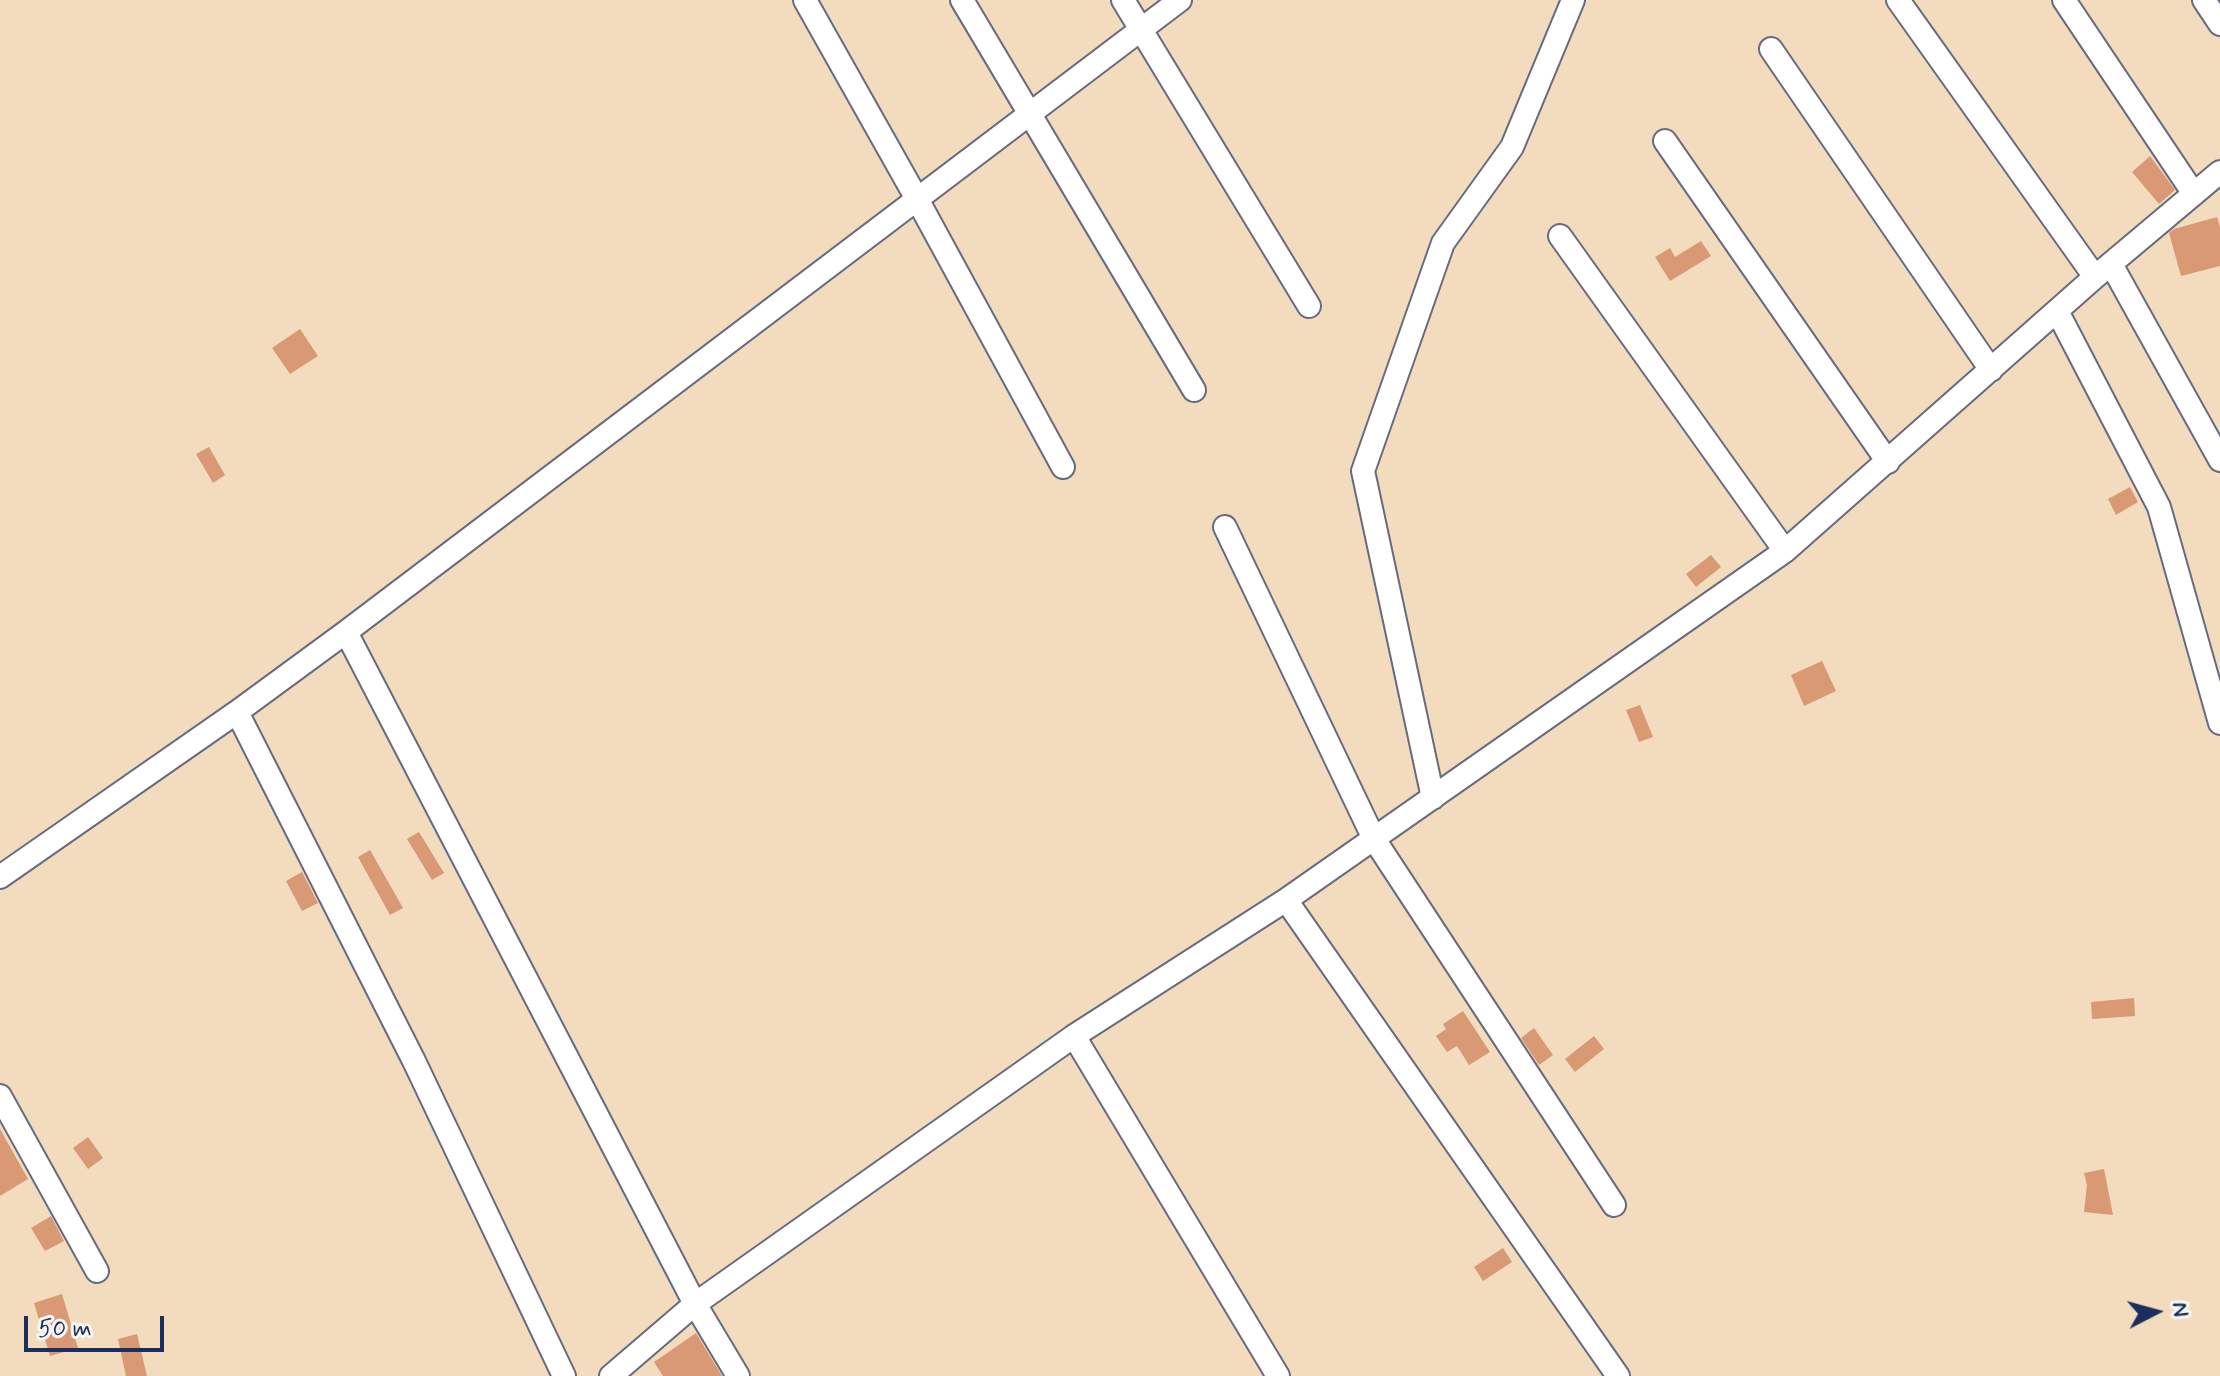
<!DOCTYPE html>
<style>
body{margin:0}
#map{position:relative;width:2220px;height:1376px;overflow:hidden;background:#f3dbbd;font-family:Mynerve,sans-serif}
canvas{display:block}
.north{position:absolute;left:2116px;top:1272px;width:80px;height:80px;-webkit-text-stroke:6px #f6f6f2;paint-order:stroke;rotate:84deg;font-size:22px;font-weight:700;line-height:32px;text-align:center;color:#1b2f5e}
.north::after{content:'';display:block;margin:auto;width:28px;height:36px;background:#1b2f5e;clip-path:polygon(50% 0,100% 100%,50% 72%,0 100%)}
.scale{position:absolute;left:24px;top:1316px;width:140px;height:36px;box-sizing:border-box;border:4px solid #1b2f5e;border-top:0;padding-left:10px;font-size:24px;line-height:28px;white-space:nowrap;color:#1b2f5e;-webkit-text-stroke:6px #f6f6f2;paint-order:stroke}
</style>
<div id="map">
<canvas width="2220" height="1376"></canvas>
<div class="north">N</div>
<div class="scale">50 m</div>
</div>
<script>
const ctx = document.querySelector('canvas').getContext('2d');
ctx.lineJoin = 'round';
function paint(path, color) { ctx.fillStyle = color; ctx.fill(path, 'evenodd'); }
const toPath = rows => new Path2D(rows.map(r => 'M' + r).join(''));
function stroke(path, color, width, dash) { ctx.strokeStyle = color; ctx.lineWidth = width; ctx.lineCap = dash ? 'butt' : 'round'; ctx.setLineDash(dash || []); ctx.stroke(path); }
const building = toPath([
 [2150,156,2175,190,2159,204,2132,172],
 [2217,217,2220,227,2220,266,2181,276,2169,233,2174,229],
 [1701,241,1711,256,1670,281,1655,257,1670,248,1675,257],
 [300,329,318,356,290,374,272,348],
 [209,447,225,475,213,483,196,454],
 [2130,487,2138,502,2116,515,2108,499],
 [1711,555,1721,567,1696,587,1686,574],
 [1822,661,1836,691,1804,706,1791,675],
 [1640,705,1653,737,1639,742,1626,710],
 [419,832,444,873,432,880,407,839],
 [370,850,403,908,390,915,358,857],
 [302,872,318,903,302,911,286,881],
 [2134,998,2135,1016,2092,1019,2091,1002],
 [1463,1011,1490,1052,1469,1065,1457,1046,1447,1052,1436,1036,1446,1029,1443,1024],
 [1534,1028,1553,1055,1539,1065,1521,1038],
 [1594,1036,1604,1049,1575,1072,1565,1059],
 [0,1129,28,1179,0,1196],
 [88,1137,103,1158,88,1169,73,1148],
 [2104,1169,2113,1215,2084,1212,2087,1185,2084,1173],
 [51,1216,64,1241,45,1251,31,1228],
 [1503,1248,1512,1262,1483,1281,1474,1267],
 [62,1294,78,1348,50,1356,34,1303],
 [696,1333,722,1376,663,1376,654,1362],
 [137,1334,147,1376,126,1376,118,1339]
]);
const minor = toPath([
 [805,0,917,199,1063,467],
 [962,0,1194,390],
 [1123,0,1309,306],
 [1898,0,2095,277],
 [2064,0,2194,194],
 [2204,0,2220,24],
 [1771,49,1991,370],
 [1665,141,1888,462],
 [1560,236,1785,551],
 [2111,264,2220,460],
 [2057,311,2159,507,2220,723],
 [1225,527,1374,839,1614,1205],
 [346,632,695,1304,738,1376],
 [237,712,414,1061,564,1376],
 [1433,798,1363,471,1443,243,1512,147,1573,0],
 [0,877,237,712,346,632,1180,0],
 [1286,900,1618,1376],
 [1074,1036,1278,1376],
 [0,1096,97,1271],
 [611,1376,695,1304,1074,1036,1286,900,1785,551,2095,277,2220,172]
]);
paint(building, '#d89974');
stroke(minor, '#676b7f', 26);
stroke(minor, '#fff', 22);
</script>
